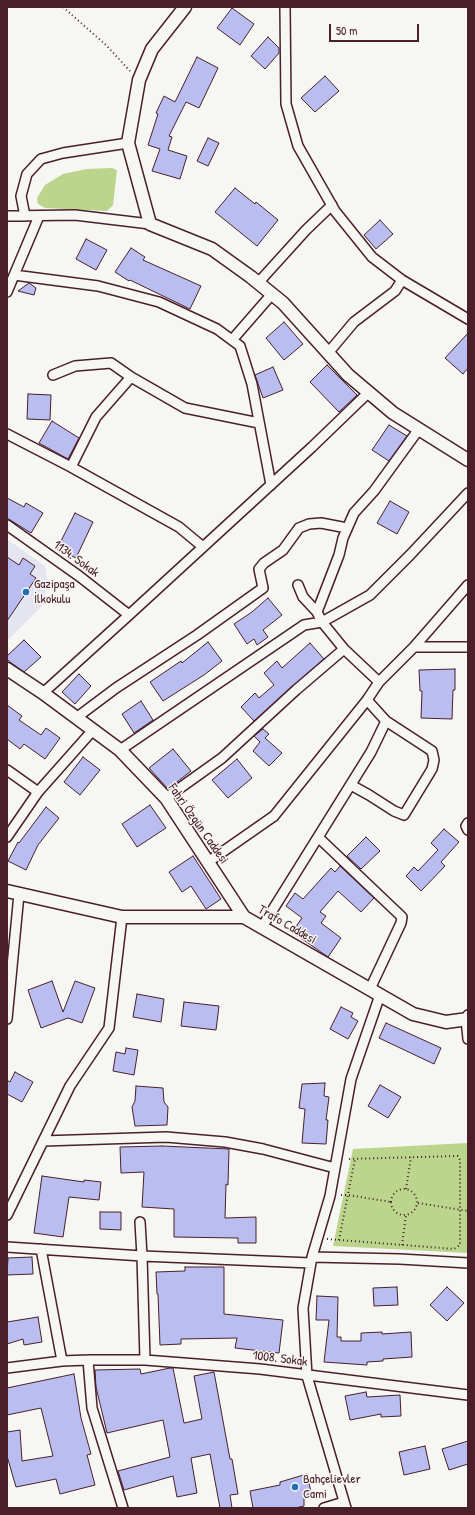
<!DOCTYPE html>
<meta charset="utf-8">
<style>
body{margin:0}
#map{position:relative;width:475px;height:1515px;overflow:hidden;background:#f6f6f2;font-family:"Patrick Hand",sans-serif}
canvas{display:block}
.frame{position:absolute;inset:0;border:8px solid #4a1f2b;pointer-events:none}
.scale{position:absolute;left:329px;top:24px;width:90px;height:18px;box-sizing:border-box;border:2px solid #4a1f2b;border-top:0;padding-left:5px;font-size:12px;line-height:14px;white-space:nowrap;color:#4a1f2b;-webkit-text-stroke:3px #f6f6f2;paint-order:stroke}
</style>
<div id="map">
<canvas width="475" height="1515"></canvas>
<div class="frame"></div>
<div class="scale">50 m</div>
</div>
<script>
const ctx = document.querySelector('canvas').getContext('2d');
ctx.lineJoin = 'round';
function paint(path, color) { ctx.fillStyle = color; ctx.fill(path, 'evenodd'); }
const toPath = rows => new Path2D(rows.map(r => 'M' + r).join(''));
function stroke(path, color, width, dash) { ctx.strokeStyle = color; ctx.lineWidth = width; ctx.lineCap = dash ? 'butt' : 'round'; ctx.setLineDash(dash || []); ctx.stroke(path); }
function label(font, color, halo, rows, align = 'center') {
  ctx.font = font + ' "Patrick Hand",sans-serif'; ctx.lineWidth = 3; ctx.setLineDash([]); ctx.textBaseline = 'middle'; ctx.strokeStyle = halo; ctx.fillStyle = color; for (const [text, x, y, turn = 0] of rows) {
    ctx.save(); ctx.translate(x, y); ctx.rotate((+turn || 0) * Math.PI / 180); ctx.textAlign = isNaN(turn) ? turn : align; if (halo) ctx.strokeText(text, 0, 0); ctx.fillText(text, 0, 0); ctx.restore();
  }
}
const built = toPath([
 [7,539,45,566,47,580,44,604,7,641]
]);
const green = toPath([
 [112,168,117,170,113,205,107,211,45,208,38,204,37,198,45,185,63,174,87,169],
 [468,1143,468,1253,333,1246,353,1149]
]);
const building = toPath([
 [232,8,254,24,240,45,217,28,232,8],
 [268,37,279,48,279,53,265,69,251,56,268,37],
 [197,57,218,68,199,108,186,102,169,136,172,137,168,150,187,156,180,179,152,171,160,149,148,145,158,114,156,113,164,96,175,102,197,57],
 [325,76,339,91,315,112,301,98,325,76],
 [208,138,219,143,208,166,197,161,208,138],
 [235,188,255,204,256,202,278,220,257,246,215,212,235,188],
 [380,220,393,234,376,249,364,235,380,220],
 [86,239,107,250,96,270,76,259,86,239],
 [131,248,145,257,143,260,201,286,190,309,130,280,129,281,115,272,131,248],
 [29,283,36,288,34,295,18,291,29,283],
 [284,322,303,344,284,360,266,338,284,322],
 [468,333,468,368,463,374,445,358,468,333],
 [327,365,357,395,339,412,310,382,327,365],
 [273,367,283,390,263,398,255,375,273,367],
 [28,394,51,395,50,420,27,419,28,394],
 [52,421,79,438,68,459,39,443,52,421],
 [389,425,407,436,389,461,372,450,389,425],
 [7,498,24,507,26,503,43,513,31,533,7,518,7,498],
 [390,501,409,512,397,534,377,523,390,501],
 [75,513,93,522,76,558,57,549,75,513],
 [7,557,19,565,23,558,35,566,30,574,36,578,7,621,7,557],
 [268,598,282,615,263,630,268,637,257,645,254,639,247,644,234,624,252,612,268,598],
 [24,640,41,657,24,672,10,662,7,659,7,656,24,640],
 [208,642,222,661,204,675,163,701,150,682,181,661,182,663,208,642],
 [310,643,324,659,254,721,241,707,255,693,259,698,274,685,264,673,277,661,282,668,310,643],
 [455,669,455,690,453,690,452,719,421,718,422,691,420,691,419,670,455,669],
 [79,674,91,686,75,704,62,692,79,674],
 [141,701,153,720,134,733,122,714,141,701],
 [7,705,22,716,19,720,41,735,46,728,60,738,45,759,24,744,20,749,7,739,7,705],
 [263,729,269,734,265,738,282,753,269,766,253,751,260,742,254,736,263,729],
 [173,749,191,771,168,789,149,768,173,749],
 [83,757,100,770,80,795,64,782,83,757],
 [237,759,252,778,228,798,212,780,237,759],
 [150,805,166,828,137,847,122,824,150,805],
 [46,807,59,818,38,845,26,870,8,861,18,842,19,843,46,807],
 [444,829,459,842,441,862,445,866,421,891,406,876,414,867,418,871,438,850,431,843,444,829],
 [366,837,380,851,361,869,347,856,366,837],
 [193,856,221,899,206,909,191,886,182,892,169,872,193,856],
 [340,866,374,898,361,912,338,891,320,912,326,916,321,923,341,938,328,957,292,932,302,918,286,906,295,893,303,899,331,868,335,872,340,866],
 [52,981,63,1012,75,981,95,988,82,1023,68,1018,41,1028,28,990,52,981],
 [137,994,164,999,161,1022,133,1017,137,994],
 [184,1002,219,1006,216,1030,181,1026,184,1002],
 [341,1007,353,1013,351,1017,358,1021,348,1039,330,1029,341,1007],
 [386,1023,441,1048,434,1064,379,1038,386,1023],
 [126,1048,138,1050,134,1075,113,1071,116,1052,125,1054,126,1048],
 [15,1072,33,1082,22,1102,7,1094,7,1080,10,1082,15,1072],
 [325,1083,324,1096,329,1097,326,1120,328,1120,326,1144,302,1143,305,1109,299,1108,302,1084,325,1083],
 [380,1085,401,1097,388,1118,368,1106,380,1085],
 [136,1086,163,1088,164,1102,168,1107,167,1125,135,1126,132,1107,135,1101,136,1086],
 [162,1146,229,1149,228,1185,226,1184,225,1218,256,1217,256,1243,238,1243,238,1238,174,1237,174,1209,142,1207,144,1172,121,1173,120,1147,162,1146],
 [42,1176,84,1182,84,1180,101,1182,99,1200,69,1197,63,1237,34,1233,42,1176],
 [100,1212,121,1212,121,1230,100,1229,100,1212],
 [32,1257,33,1274,7,1275,8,1258,32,1257],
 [185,1267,224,1267,224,1314,283,1320,279,1353,235,1348,237,1338,181,1339,181,1344,160,1345,158,1294,157,1294,156,1272,185,1271,185,1267],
 [397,1287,398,1305,374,1306,373,1288,397,1287],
 [447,1287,464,1303,447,1321,430,1305,447,1287],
 [317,1296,338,1297,337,1337,341,1337,341,1341,361,1341,361,1333,382,1332,382,1334,411,1332,412,1357,383,1359,383,1361,367,1362,367,1365,324,1362,329,1320,316,1320,317,1296],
 [38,1317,42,1342,24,1345,23,1339,7,1344,7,1322,38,1317],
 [170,1368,173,1368,184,1423,202,1419,194,1376,214,1372,230,1459,232,1459,238,1494,230,1495,232,1508,220,1508,210,1454,191,1458,197,1493,177,1497,173,1476,124,1490,118,1471,170,1457,163,1420,107,1433,96,1387,95,1370,140,1369,141,1374,170,1368],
 [74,1374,81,1418,91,1454,87,1455,95,1485,60,1494,56,1479,16,1487,7,1456,7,1432,20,1430,22,1461,53,1456,41,1408,7,1415,7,1388,74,1374],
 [366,1392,367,1397,400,1395,401,1416,381,1417,381,1414,350,1420,345,1396,366,1392],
 [468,1441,468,1464,449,1470,442,1449,468,1441],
 [425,1446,430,1469,404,1475,399,1452,425,1446],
 [307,1474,311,1492,304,1498,304,1506,295,1508,253,1508,250,1491,280,1485,280,1482,307,1474]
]);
const path = toPath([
 [63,7,106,45,130,71],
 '391 1202a13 13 0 1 1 26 0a13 13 0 1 1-26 0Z',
 [406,1189,411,1157],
 [341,1195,348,1195,391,1202],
 [418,1203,468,1211],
 [327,1239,454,1249,460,1245,460,1160,458,1156,347,1159],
 [339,1240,355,1159],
 [402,1245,406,1215]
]);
const minor = toPath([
 [285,7,286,104,298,146,335,211,372,257,402,280,468,319],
 [7,216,75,215,150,224],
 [25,216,21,196,27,174,41,159,63,153,128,143],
 [14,275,98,286,159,302,217,329,240,346,252,384,271,485],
 [258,283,306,230,332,205],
 [7,292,39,216],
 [232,340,272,294],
 [328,353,354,322,395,291,402,280],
 [53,375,75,366,111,363,131,377,185,408,259,423],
 [7,434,71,467,179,527,203,547],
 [71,467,96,417,131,377],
 [7,525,79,576,129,615],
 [298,585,303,597,317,612,322,622,344,649,379,682],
 [317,612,339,555,343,538,354,513,374,491,419,429],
 [414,647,468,647],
 [43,693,129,615,312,447,369,392],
 [76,718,116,688,197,635,263,588,259,569,264,563,283,550,299,528,309,524,321,523,347,528],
 [120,750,304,625,322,622,370,595,410,555,468,493],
 [7,770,38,792],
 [351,785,369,795,394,811,404,815,432,769,434,760,432,751,386,721,367,700],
 [166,798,222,758,296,690,344,649],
 [468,823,466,826,468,830],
 [7,837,38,792,93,730],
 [319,838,402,917,401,923,370,989],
 [208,862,274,816,367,700,379,682,414,647,468,585],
 [262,927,371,752,386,721],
 [468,1015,466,1019,468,1039],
 [7,1019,19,894],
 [43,1141,166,1137,225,1142,263,1149,335,1168],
 [7,1215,70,1086,109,1028,122,917],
 [140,1222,142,1256,145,1360],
 [7,1247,142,1256,311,1263],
 [41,1249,62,1361],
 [312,1257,400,1259,468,1263],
 [88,1360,92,1408,123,1508],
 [7,1368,62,1361,88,1360,145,1360,260,1369,468,1395],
 [324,1508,344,1502],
 [346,1508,307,1376,303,1308,312,1257,330,1196,351,1079,380,995]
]);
const tertiary = toPath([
 [185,7,152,49,139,80,128,143,150,224,212,249,251,277,283,303,348,375,393,413,468,460],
 [7,669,43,693,120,750,166,798,244,917],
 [7,891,122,917,244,917,413,1014,446,1022,468,1019]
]);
const markers = [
 [26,592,4,"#1f6fb2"],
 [295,1487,4,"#1f6fb2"]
];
const streetNames = [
 ["1134. Sokak",76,559,36],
 ["Fahri Özgün Caddesi",198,824,55],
 ["Trafo Caddesi",287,925,30],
 ["1008. Sokak",280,1359,7]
];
const poiNames = [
 ["Gazipaşa",34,585],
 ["İlkokulu",34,600],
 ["Bahçelievler",303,1480],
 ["Cami",303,1495]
];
paint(built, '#e4e5f1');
paint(green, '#bbd58d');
paint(building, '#babdef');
stroke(building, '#4a1f2b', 1);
stroke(minor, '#4a1f2b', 12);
stroke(tertiary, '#4a1f2b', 15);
stroke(path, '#4a1f2b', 2, [1, 3]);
stroke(minor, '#f6f6f2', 9);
stroke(tertiary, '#f6f6f2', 12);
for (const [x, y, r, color] of markers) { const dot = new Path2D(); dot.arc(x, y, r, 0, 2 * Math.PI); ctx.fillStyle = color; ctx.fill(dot); stroke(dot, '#f6f6f2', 1.5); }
label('13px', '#4a1f2b', '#f6f6f2', streetNames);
label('13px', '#4a1f2b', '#f6f6f2', poiNames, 'left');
</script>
